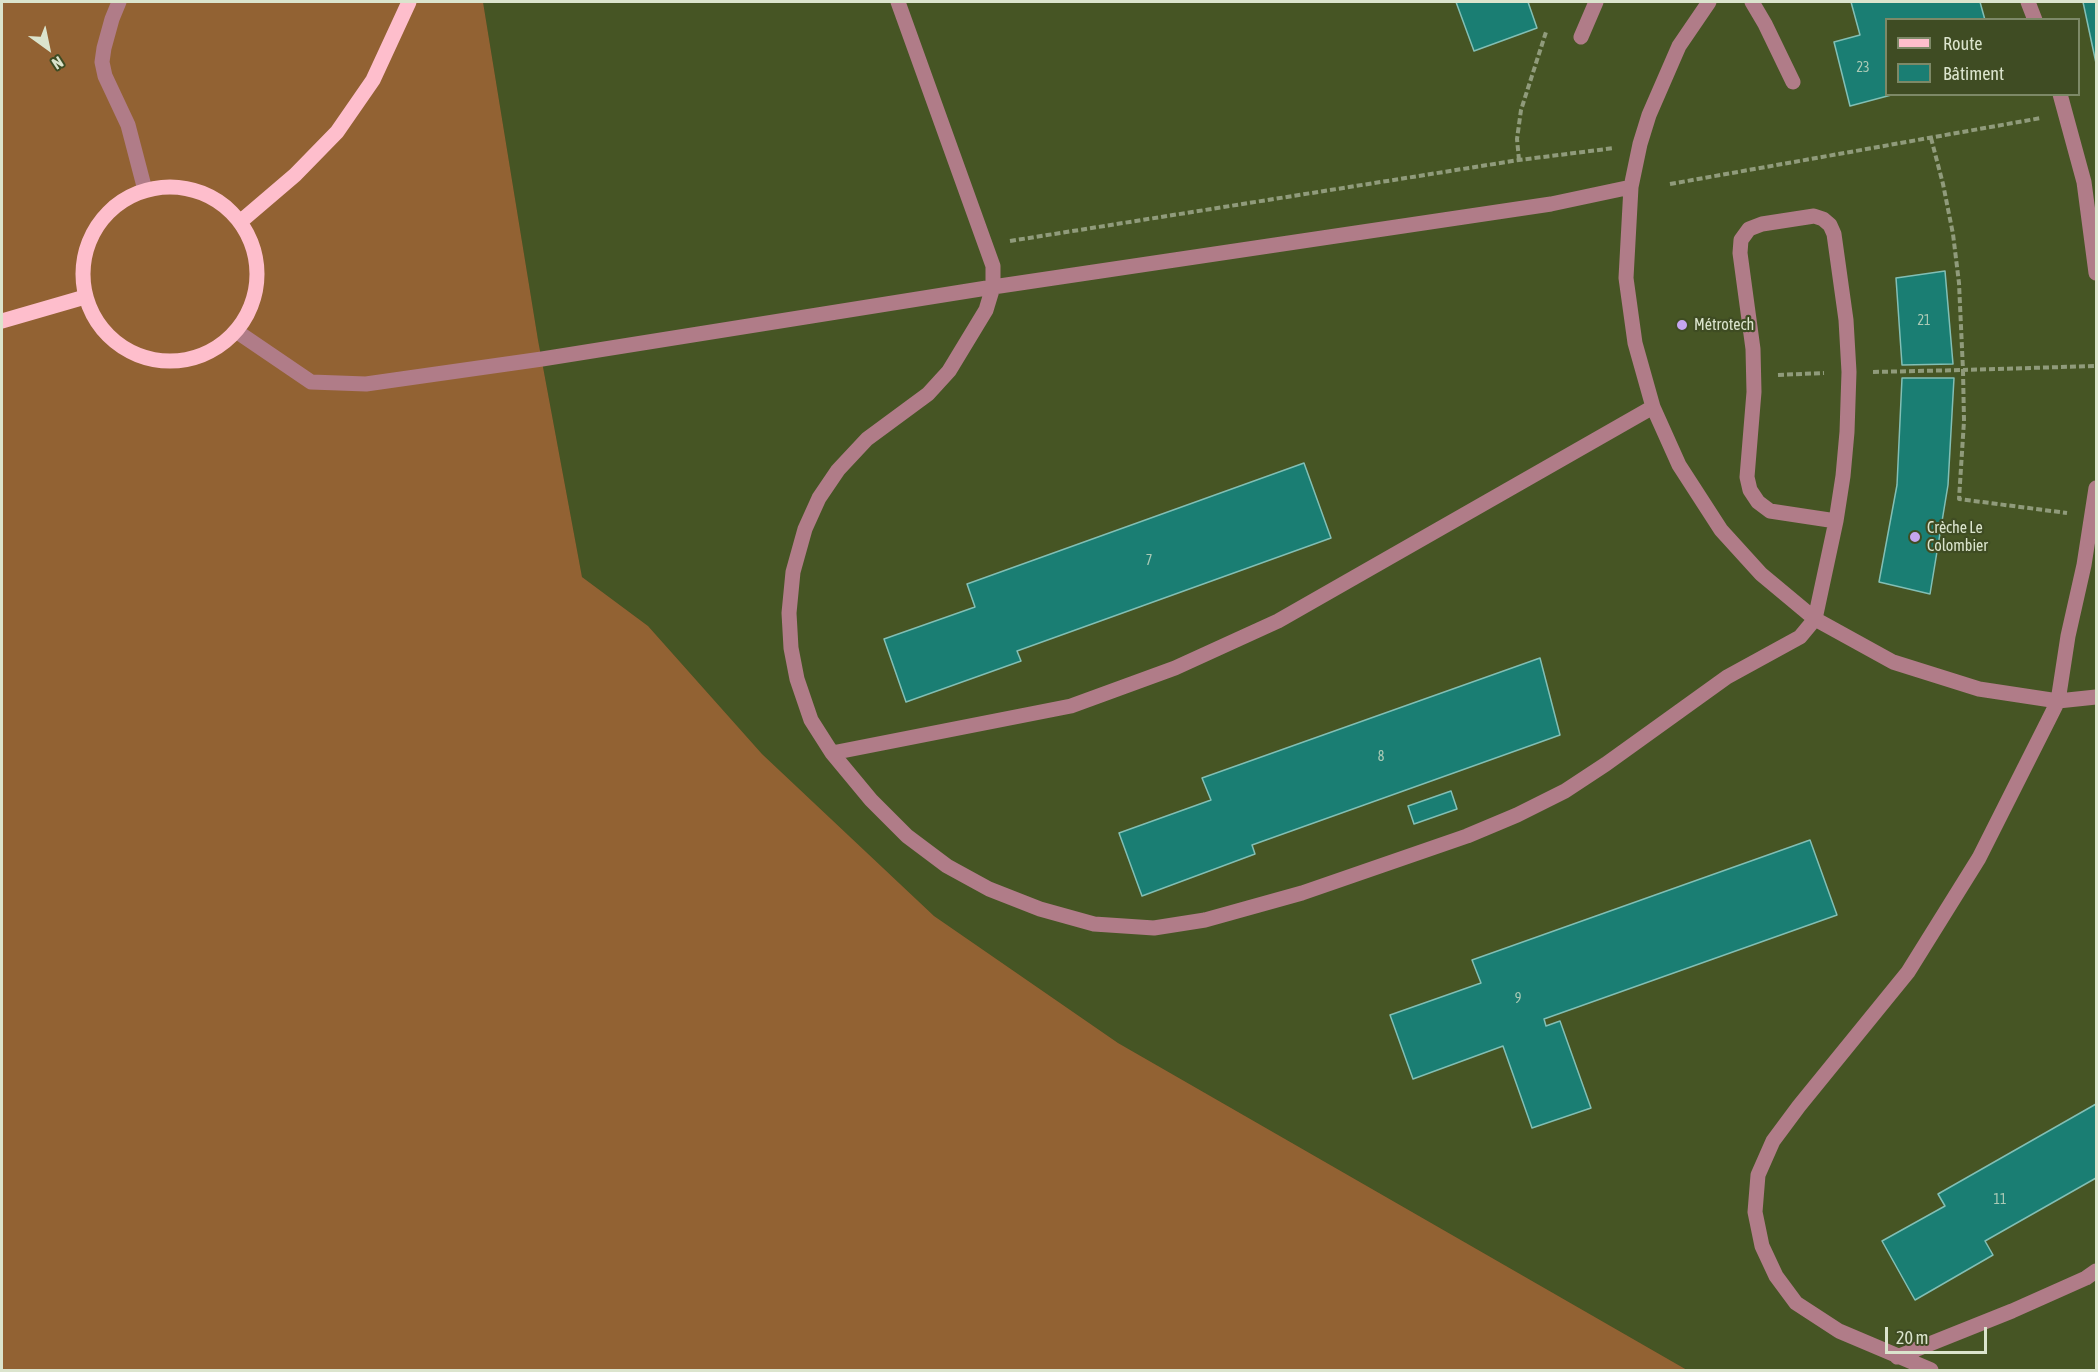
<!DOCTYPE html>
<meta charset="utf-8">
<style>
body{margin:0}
#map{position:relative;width:2098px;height:1372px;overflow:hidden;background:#3f4c23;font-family:"Asap Condensed",sans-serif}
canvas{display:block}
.frame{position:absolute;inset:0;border:3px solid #dbe4cd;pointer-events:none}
.legend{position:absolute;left:1885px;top:18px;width:195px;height:78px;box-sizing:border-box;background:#3f4c23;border:2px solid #7d8967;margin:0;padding:8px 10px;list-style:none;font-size:18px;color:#dbe4cd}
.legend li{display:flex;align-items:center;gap:12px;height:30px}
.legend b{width:30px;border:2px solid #7d8967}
.north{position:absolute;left:18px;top:18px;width:60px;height:60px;-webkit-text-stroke:4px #3f4c23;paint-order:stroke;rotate:147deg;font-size:16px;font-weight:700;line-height:24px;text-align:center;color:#dbe4cd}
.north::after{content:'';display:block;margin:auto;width:21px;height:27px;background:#dbe4cd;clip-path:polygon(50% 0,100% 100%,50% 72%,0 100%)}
.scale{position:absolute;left:1885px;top:1327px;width:102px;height:27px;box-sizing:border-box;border:3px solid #dbe4cd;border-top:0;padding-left:8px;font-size:18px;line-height:21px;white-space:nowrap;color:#dbe4cd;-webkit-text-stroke:4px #3f4c23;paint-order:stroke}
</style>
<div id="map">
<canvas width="2098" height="1372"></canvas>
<div class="frame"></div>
<ul class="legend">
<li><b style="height:8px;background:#febecc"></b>Route</li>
<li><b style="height:16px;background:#1a7e73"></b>Bâtiment</li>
</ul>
<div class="north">N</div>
<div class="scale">20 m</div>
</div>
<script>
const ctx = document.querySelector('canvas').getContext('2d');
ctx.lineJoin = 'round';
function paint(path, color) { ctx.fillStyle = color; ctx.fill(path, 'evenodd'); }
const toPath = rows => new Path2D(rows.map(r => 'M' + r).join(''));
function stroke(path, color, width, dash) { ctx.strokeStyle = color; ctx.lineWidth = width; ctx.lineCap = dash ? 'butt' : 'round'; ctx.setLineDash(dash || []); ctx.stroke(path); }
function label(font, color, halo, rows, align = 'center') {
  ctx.font = font + ' "Asap Condensed",sans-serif'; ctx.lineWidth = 4.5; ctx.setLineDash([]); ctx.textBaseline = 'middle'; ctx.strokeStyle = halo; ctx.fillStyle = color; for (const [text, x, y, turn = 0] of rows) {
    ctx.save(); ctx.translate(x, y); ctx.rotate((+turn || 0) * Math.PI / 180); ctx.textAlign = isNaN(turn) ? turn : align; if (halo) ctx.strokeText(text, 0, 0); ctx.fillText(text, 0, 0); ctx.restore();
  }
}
const built = toPath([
 [483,2,2096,2,2096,1370,1687,1370,1118,1043,934,916,762,754,648,626,582,577,538,340],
 [1886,20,2078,20,2078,94,1886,94]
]);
const forest = toPath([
 [2,2,483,2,538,340,582,577,648,626,762,754,934,916,1118,1043,1687,1370,2,1370]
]);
const building = toPath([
 [1456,2,1528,2,1537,28,1474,51,1456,2],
 [1851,2,1980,2,1985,20,1886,20,1886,94,1895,94,1850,106,1834,42,1860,35,1851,2],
 [2083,2,2096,2,2096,63,2083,2],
 [1945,271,1953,364,1902,365,1896,278,1945,271],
 [1902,378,1954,378,1948,485,1930,594,1879,582,1897,485,1902,378],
 [1304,463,1331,538,1017,651,1021,661,906,702,884,639,975,607,967,584,1304,463],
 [1540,658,1560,735,1252,845,1255,854,1142,896,1119,833,1211,800,1202,778,1540,658],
 [1451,791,1457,809,1414,824,1408,806,1451,791],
 [1810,840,1837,915,1544,1019,1546,1026,1560,1021,1591,1108,1532,1128,1503,1046,1413,1079,1390,1015,1481,983,1472,960,1810,840],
 [2096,1104,2096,1178,1985,1241,1993,1255,1915,1300,1882,1241,1945,1206,1938,1194,2096,1104]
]);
const path = toPath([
 [1931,138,1943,184,1953,234,1959,283,1963,370,2096,366],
 [1519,160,1517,139,1521,110,1546,32],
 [1670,184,2041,118],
 [1010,241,1519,160,1614,148],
 [1873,372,1963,370,1964,421,1959,499,2067,513],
 [1778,375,1824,373]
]);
const minor = toPath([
 [119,2,112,19,104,48,102,62,105,76,128,125,145,190],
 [898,2,993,266,993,287,986,310,949,371,928,394,867,439,838,470,819,498,805,529,793,572,789,613,791,648,797,679,811,720,832,753,871,800,907,836,947,866,989,889,1040,909,1094,924,1154,928,1205,920,1302,893,1467,836,1517,815,1565,791,1606,764,1727,677,1800,637,1815,619,1836,521,1843,476,1847,432,1849,372,1846,320,1834,234,1830,225,1823,219,1814,216,1762,224,1749,229,1741,240,1740,253,1753,349,1754,392,1747,477,1750,490,1758,502,1770,511,1836,521],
 [1709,2,1679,46,1649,115,1640,144,1631,187,1626,278,1635,343,1653,407,1679,465,1721,530,1761,574,1815,619,1893,662,1979,689,2058,701,2096,697],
 [1752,2,1765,24,1793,82],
 [2028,2,2035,20],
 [1581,37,1596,2],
 [2060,94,2084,182,2096,273],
 [236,331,311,382,366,384,542,359,993,287,1551,204,1631,187],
 [832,753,1071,706,1175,668,1278,621,1653,407],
 [1897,1357,2012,1311,2086,1278,2096,1271],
 [1931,1370,1839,1331,1796,1303,1776,1276,1762,1246,1755,1212,1758,1175,1773,1141,1799,1106,1908,972,1979,858,2049,719,2058,701,2068,636,2084,565,2096,488]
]);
const major = toPath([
 '83 274a87 87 0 1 1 174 0a87 87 0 1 1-174 0Z',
 [240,222,295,175,337,132,373,80,409,2],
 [2,321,85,297]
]);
const markers = [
 [1682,325,6,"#c6a6f0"],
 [1915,537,6,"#c6a6f0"]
];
const numberNames = [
 ["23",1863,68],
 ["21",1924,321],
 ["7",1149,561],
 ["8",1381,757],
 ["9",1518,999],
 ["11",2000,1200]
];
const poiNames = [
 ["Métrotech",1694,325],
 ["Crèche Le",1927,528],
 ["Colombier",1927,546]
];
paint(built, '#465524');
paint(forest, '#926233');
paint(building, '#1a7e73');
stroke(building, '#82bfb5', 1.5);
stroke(path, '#909b7b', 4, [6, 3]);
stroke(minor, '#b07c88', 15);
stroke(major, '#febecc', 15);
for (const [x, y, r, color] of markers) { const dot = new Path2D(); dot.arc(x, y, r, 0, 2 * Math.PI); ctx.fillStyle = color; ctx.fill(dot); stroke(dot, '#3f4c23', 2); }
label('14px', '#abcab6', null, numberNames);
label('16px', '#dbe4cd', '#3f4c23', poiNames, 'left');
</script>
